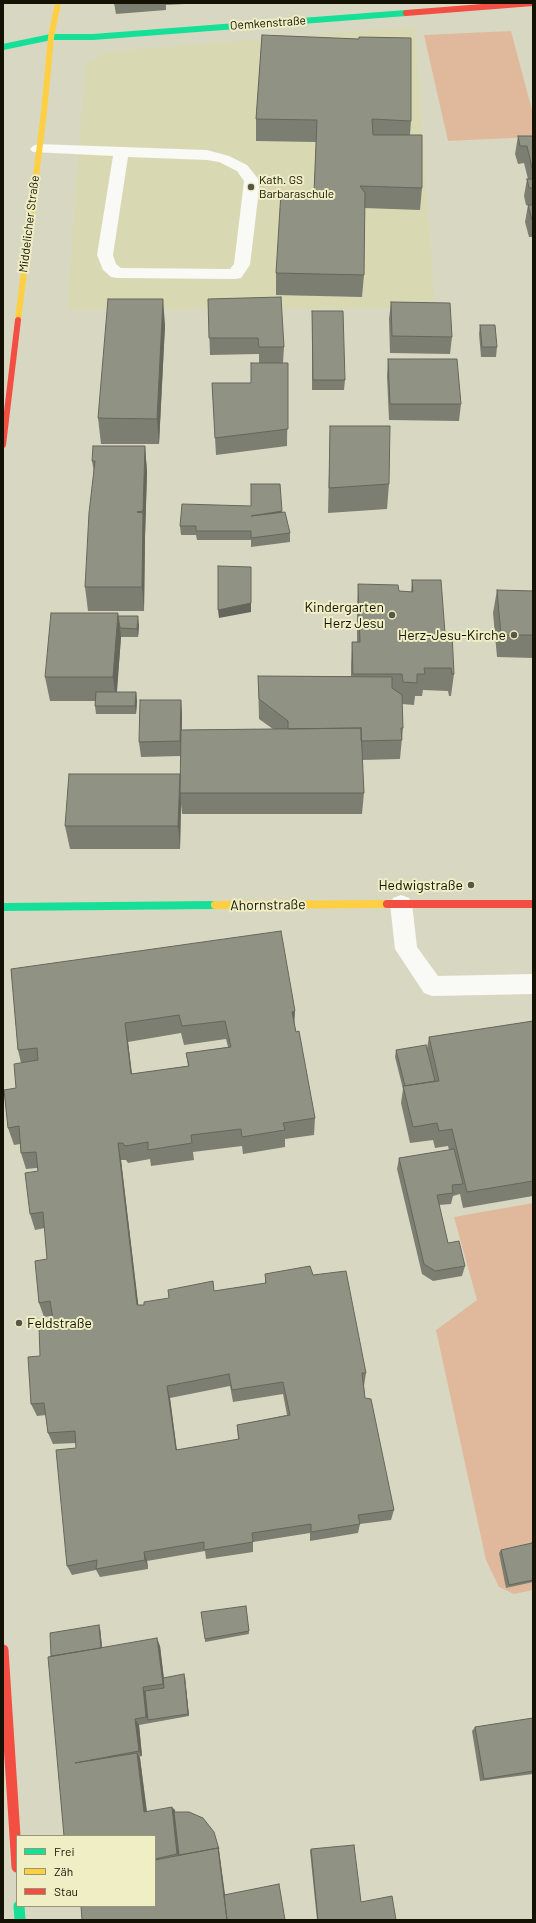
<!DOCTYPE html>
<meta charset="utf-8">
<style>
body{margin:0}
#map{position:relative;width:536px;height:1923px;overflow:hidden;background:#d8d8c2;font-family:Barlow,sans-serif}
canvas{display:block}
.frame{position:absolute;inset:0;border:4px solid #131204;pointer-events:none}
.legend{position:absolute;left:16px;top:1835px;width:140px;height:72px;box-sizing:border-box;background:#efeec5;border:1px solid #979678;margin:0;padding:5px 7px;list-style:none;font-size:12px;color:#131204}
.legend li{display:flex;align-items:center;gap:8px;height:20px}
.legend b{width:20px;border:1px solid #979678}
</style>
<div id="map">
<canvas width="536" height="1923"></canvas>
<div class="frame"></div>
<ul class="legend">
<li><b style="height:5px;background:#16e098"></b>Frei</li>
<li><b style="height:5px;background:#ffcf43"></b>Zäh</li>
<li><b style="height:5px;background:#f24e42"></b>Stau</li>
</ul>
</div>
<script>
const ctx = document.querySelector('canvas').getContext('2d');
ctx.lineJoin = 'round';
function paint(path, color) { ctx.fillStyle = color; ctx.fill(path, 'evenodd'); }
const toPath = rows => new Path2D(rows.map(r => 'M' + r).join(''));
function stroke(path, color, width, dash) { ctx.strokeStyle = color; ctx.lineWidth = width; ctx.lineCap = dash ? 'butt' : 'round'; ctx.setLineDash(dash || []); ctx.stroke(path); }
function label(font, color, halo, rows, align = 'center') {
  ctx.font = font + ' Barlow,sans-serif'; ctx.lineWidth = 4; ctx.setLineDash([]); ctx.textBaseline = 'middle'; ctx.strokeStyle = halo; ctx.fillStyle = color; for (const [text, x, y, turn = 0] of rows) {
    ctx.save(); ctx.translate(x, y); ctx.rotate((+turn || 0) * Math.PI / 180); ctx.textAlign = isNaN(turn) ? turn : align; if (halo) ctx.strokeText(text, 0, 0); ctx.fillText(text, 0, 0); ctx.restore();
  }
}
const built = toPath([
 [415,27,435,308,67,310,85,66,104,52]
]);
const green = toPath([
 [511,31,533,114,533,137,448,141,424,35],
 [533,1203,533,1590,514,1594,499,1587,486,1560,436,1330,477,1300,454,1217]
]);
const lane = toPath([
 [38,144,207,150,229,156,247,165,260,181,250,265,241,278,235,279,117,278,111,277,103,270,97,255,113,156,33,152,30,149,33,146,38,144],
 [128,157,207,160,219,162,237,171,244,181,234,264,230,269,121,268,116,264,113,255,128,157],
 [401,895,409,898,412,904,417,947,438,976,533,974,533,994,432,996,424,993,395,949,390,904,393,898,401,895]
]);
const fastFar2 = toPath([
 [3,47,51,37,93,37,406,13]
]);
const fastFar1 = toPath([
 [3,907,215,905]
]);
const fast = toPath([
 [19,1906,20,1920]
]);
const slowFar1 = toPath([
 [18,320,44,112,51,37,58,3]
]);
const slow = toPath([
 [215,905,387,904]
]);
const jamFar2 = toPath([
 [406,13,533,3],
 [3,445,18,320]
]);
const jamFar1 = toPath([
 [387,904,533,904]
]);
const jam = toPath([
 [3,1650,17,1867]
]);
const wall = toPath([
 [114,3,185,3,185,4,166,5,166,10,116,14],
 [262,35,411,121,410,135,422,188,420,210,364,208,364,275,362,297,276,295,276,273,314,193,316,142,256,141,256,119],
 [518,136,533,136,533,205,526,205,524,196,527,179,528,179,524,163,518,164,515,154],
 [528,205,533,205,533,237,529,237,525,222],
 [208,299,284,347,283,363,288,363,287,446,216,455,212,383,251,383,259,363,259,354,210,355],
 [391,302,452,337,450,354,390,353,389,319],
 [312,311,345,380,344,390,312,390],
 [165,325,159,444,101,444,98,418],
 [480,325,497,347,496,357,481,357,479,334],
 [388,359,461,404,459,421,389,420,387,376],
 [330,426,389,484,387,509,328,513],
 [145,446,147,472,145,537,144,611,88,611,85,587,94,472,92,461],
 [282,511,290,533,290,542,251,547,251,540,197,540,196,535,181,535,180,526],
 [412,580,445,633,454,674,451,696,449,696,448,691,423,690,422,696,415,696,414,705,402,704,403,728,400,759,362,760,364,793,362,814,182,814,181,804,180,849,70,849,65,826,180,774,180,784,181,756,141,757,139,742,181,700,182,715,182,730,273,729,259,719,258,676,351,676,351,664,352,642,357,642,357,607,358,584,399,591,411,592],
 [497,590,533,591,533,658,497,657,493,613],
 [118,613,118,616,139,625,138,637,121,637,117,692,136,692,137,701,136,714,96,714,95,706,95,701,50,701,45,677],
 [11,969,294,1024,315,1118,314,1135,285,1139,285,1147,243,1154,242,1146,193,1152,194,1160,151,1166,150,1159,128,1163,126,1160,121,1160,138,1305,144,1305,214,1291,265,1283,265,1274,313,1275,366,1373,364,1386,365,1398,394,1510,391,1520,360,1524,358,1533,310,1541,310,1533,253,1542,253,1552,206,1559,205,1551,147,1561,148,1569,100,1577,96,1570,72,1575,67,1566,76,1448,76,1443,53,1444,48,1433,46,1415,37,1416,31,1404,40,1356,54,1325,53,1316,44,1317,39,1303,47,1259,45,1228,35,1230,30,1214,38,1171,37,1168,26,1169,21,1153,20,1144,14,1145,8,1128,21,1063,18,1050],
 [181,1033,184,1045,226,1039,228,1047,186,1053,188,1066,132,1074,128,1042],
 [230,1386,233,1402,283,1394,287,1415,237,1425,238,1439,177,1450,170,1398],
 [533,1021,533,1196,463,1208,460,1194,453,1196,451,1204,439,1205,448,1243,465,1266,462,1276,433,1281,422,1274,397,1169,399,1158,449,1150,448,1146,435,1148,433,1140,410,1143,401,1103,403,1089,395,1057,396,1050,427,1048,429,1037],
 [533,1546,533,1582,506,1588,499,1553,501,1550],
 [246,1606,249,1634,205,1642,205,1639],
 [99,1625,100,1628,102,1647,160,1646,164,1678,185,1677,189,1716,139,1725,142,1756,139,1757,140,1758,147,1811,175,1810,175,1812,203,1818,219,1849,219,1850,225,1894,285,1920,155,1906,155,1836,64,1836,51,1656],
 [533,1718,533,1774,480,1781,472,1731,475,1727],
 [311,1849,361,1902,396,1920,317,1920,310,1851]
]);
const shadedWall = toPath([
 [163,299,165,325,159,444,157,419],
 [145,446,147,472,145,537,143,511],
 [282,511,282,520,251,516],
 [143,513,145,538,144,611,142,587],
 [251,567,251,612,219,618,218,610],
 [118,613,121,637,116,701,113,677],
 [138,616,139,625,138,637,137,629],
 [136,692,137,701,136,714,135,706],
 [181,700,182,715,181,756,180,741],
 [180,774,181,804,180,849,178,826],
 [295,1011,294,1030,292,1012],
 [125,1023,128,1042,134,1092,131,1074],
 [118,1143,121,1160,140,1319,137,1305],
 [167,1386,170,1398,178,1461,176,1450],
 [144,1552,147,1561,148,1569,145,1560],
 [99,1625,100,1628,103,1655,102,1653],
 [157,1638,160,1646,165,1690,163,1684],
 [184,1674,185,1677,189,1716,188,1714],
 [143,1687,146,1694,148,1720,146,1717],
 [135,1719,139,1725,142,1756,139,1751],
 [137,1753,140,1758,147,1815,144,1812],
 [172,1807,175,1810,180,1856,177,1854],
 [218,1848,219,1850,228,1920,227,1920]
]);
const building = toPath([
 [262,35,359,39,359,37,411,38,411,121,372,119,373,135,422,135,422,188,360,186,365,193,364,275,276,273,281,192,314,193,317,120,256,119,262,35],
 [518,136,533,136,533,172,527,146,520,146,518,136],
 [527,179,533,179,533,188,529,188,527,179],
 [528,205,533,205,533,220,532,220,528,205],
 [281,297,284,347,259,347,258,338,209,338,208,299,281,297],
 [108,299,163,299,157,419,98,418,108,299],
 [391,302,450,303,452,337,392,336,391,302],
 [312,311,343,311,345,380,313,380,312,311],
 [480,325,495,325,497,347,482,347,480,325],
 [388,359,457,359,461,404,390,404,388,359],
 [251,363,288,363,288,429,215,438,212,383,251,383,251,363],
 [330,426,390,426,389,484,329,488,330,426],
 [93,446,145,446,143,511,137,512,143,513,142,587,85,587,89,513,95,461,92,461,93,446],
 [251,484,280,484,282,511,251,516,285,512,290,533,251,538,251,531,196,531,196,526,180,526,182,504,251,506,251,484],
 [218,566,251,567,251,603,218,610,218,566],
 [412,580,441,580,445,633,452,633,454,674,452,674,451,668,424,668,425,674,417,674,417,683,403,682,402,674,353,674,352,642,360,642,358,584,398,585,399,591,413,592,412,580],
 [497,590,533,591,533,635,501,635,497,590],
 [51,613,118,613,113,677,45,677,51,613],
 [118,616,138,616,137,629,120,628,118,616],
 [258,676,392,677,392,688,402,695,403,728,401,728,402,740,361,741,361,728,288,729,288,721,259,699,258,676],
 [96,692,136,692,135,706,95,706,96,692],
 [140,700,181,700,180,741,139,742,140,700],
 [361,728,364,793,180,793,181,730,361,728],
 [69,774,180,774,178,826,65,826,69,774],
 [281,931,295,1011,292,1012,296,1032,299,1031,315,1118,283,1123,285,1130,242,1137,241,1129,191,1135,192,1143,148,1150,148,1142,125,1146,123,1143,118,1143,137,1305,144,1305,144,1302,169,1298,168,1290,213,1281,214,1291,266,1283,265,1274,310,1266,313,1275,346,1271,366,1373,362,1373,365,1398,371,1399,394,1510,358,1515,360,1524,311,1532,311,1524,252,1533,253,1542,204,1550,204,1542,144,1552,145,1560,96,1569,97,1560,67,1566,56,1450,76,1448,75,1431,48,1433,44,1403,31,1404,28,1357,40,1356,39,1326,54,1325,50,1301,39,1303,35,1261,47,1259,43,1212,30,1214,25,1173,38,1171,36,1152,21,1153,19,1126,8,1128,4,1090,16,1088,14,1064,38,1060,37,1048,18,1050,11,969,281,931],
 [179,1015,182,1026,225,1021,231,1047,186,1053,189,1066,131,1074,125,1023,179,1015],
 [229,1374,232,1390,283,1382,290,1415,237,1425,239,1439,176,1450,167,1386,229,1374],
 [533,1021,533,1181,467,1192,452,1129,439,1131,437,1123,413,1127,403,1086,439,1081,429,1037,533,1021],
 [426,1045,435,1081,405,1086,396,1050,426,1045],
 [454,1149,463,1184,452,1185,453,1193,437,1195,448,1243,459,1241,465,1266,435,1271,424,1264,399,1158,454,1149],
 [532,1543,533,1546,533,1580,509,1585,501,1550,532,1543],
 [246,1606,249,1631,205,1639,201,1612,246,1606],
 [99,1625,101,1648,51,1656,50,1633,99,1625],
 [157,1638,163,1684,143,1687,146,1717,135,1719,139,1751,75,1763,137,1753,144,1812,172,1807,177,1854,155,1859,155,1836,64,1836,48,1657,157,1638],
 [184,1674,188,1714,148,1720,145,1691,164,1688,163,1678,184,1674],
 [533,1718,533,1771,484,1779,475,1727,533,1718],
 [174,1812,189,1812,203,1818,214,1832,219,1849,218,1849,218,1848,179,1855,174,1812],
 [354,1845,361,1902,392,1896,396,1920,318,1920,311,1849,354,1845],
 [218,1848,227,1920,82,1920,81,1906,155,1906,155,1860,218,1848],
 [279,1884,285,1920,227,1920,224,1895,279,1884]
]);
const markers = [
 [251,187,4,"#585746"],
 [392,615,4,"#585746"],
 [514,635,4,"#585746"],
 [471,885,4,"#585746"],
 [19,1323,4,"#585746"]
];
const farStreetnames = [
 ["Oemkenstraße",268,23,-4],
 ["Middelicher Straße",29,224,-83]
];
const farPoinames = [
 ["Kath. GS",259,180],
 ["Barbaraschule",259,194]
];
const poiNames = [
 ["Kindergarten",384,607],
 ["Herz Jesu",384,623],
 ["Herz-Jesu-Kirche",506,635],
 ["Hedwigstraße",463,885],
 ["Feldstraße",27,1323,"left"]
];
const streetNames = [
 ["Ahornstraße",268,905,-1]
];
paint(built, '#d8d8b3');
paint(green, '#e0b99c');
paint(lane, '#f9f9f6');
stroke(fastFar2, '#16e098', 6);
stroke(fastFar1, '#16e098', 8);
stroke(fast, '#16e098', 11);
stroke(slowFar1, '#ffcf43', 6);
stroke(slow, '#ffcf43', 8);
stroke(jamFar2, '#f24e42', 6);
stroke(jamFar1, '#f24e42', 8);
stroke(jam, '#f24e42', 11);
paint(wall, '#7c7e71');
paint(shadedWall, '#65675c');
paint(building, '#909383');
stroke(building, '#65675c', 1);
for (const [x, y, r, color] of markers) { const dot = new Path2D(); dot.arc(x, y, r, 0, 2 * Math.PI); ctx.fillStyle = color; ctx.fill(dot); stroke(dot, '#efeec5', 1.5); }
label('12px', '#131204', '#efeec5', farStreetnames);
label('12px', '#131204', '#efeec5', farPoinames, 'left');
label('14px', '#131204', '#efeec5', poiNames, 'right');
label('14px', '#131204', '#efeec5', streetNames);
</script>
